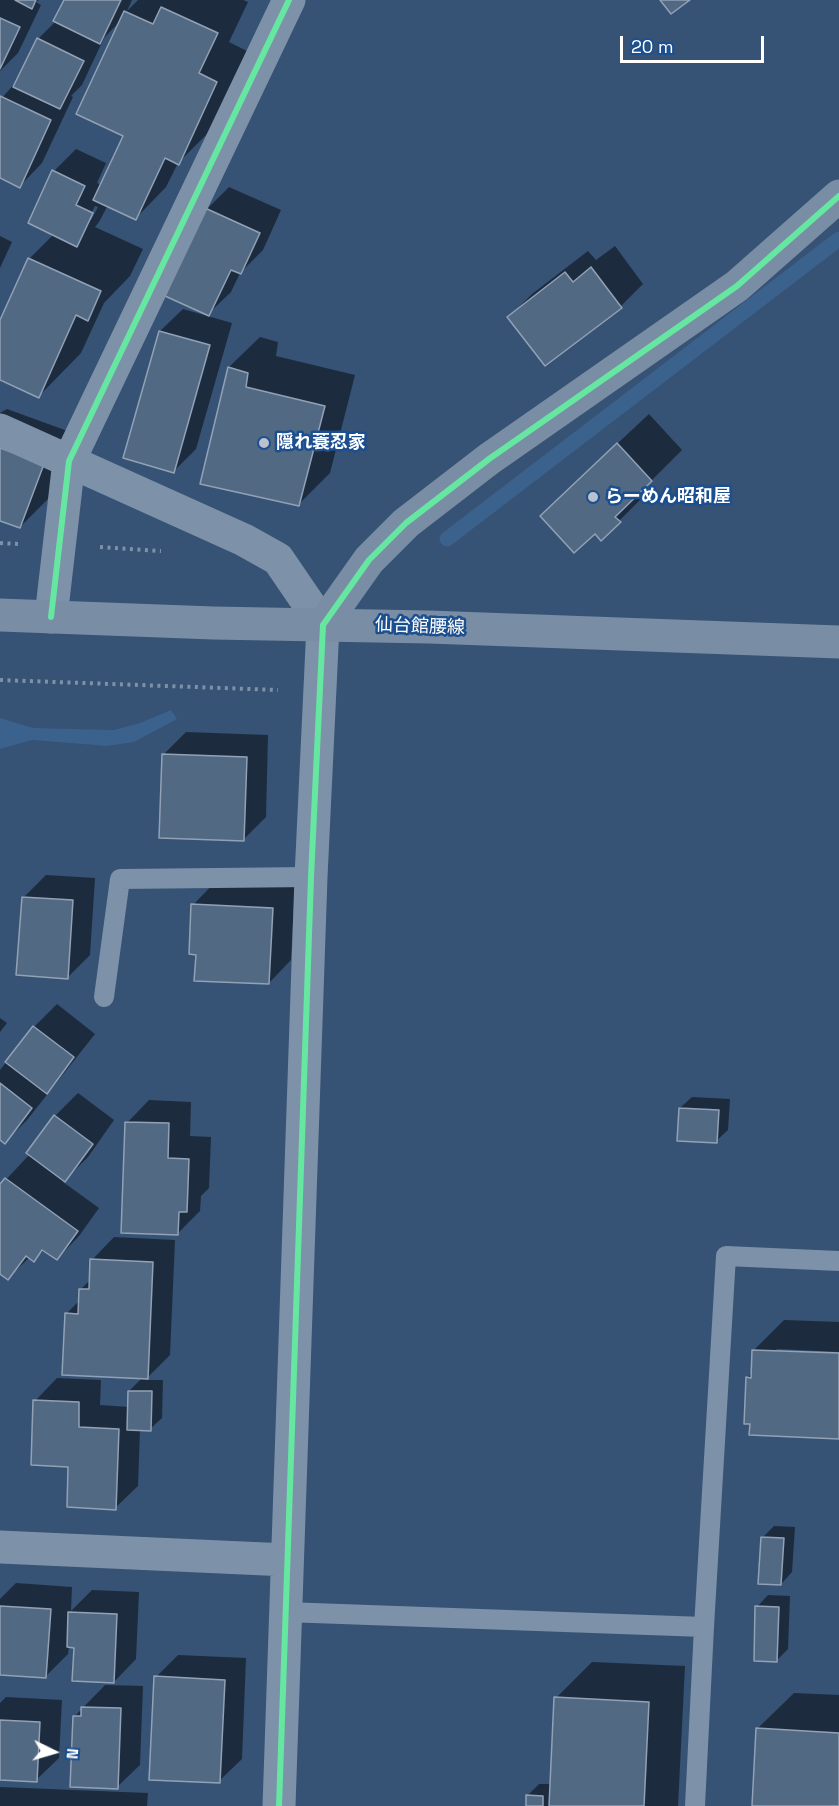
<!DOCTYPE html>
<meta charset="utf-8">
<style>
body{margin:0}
#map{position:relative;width:839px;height:1806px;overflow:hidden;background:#365274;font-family:"Space Grotesk",sans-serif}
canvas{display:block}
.north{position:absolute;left:24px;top:1722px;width:60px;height:60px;-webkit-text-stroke:4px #1b4f8f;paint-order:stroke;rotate:95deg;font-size:16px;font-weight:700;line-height:24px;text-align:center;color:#fff}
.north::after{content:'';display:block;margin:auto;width:21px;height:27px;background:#fff;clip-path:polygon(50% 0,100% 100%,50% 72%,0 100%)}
.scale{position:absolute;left:620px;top:36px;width:144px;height:27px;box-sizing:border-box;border:3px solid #fff;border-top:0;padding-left:8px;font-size:18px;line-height:21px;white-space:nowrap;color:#fff;-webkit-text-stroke:4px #1b4f8f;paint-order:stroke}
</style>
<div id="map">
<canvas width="839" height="1806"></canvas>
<div class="north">N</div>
<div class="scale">20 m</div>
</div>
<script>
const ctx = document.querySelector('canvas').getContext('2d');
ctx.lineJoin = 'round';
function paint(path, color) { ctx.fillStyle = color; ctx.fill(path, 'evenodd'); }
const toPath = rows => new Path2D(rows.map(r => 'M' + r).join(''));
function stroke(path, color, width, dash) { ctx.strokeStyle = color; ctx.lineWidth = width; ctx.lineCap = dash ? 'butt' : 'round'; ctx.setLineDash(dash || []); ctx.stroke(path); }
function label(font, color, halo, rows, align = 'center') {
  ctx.font = font + ' "Space Grotesk","Noto Sans JP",sans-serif'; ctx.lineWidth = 5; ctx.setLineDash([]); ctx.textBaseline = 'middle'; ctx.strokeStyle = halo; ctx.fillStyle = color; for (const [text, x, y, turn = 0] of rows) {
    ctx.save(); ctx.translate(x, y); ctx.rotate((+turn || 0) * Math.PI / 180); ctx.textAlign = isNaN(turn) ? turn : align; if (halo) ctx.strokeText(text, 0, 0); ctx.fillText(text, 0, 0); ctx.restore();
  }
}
const water = toPath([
 [171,710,177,719,134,742,107,746,32,740,0,749,0,718,33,728,114,730,140,723]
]);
const shadow = toPath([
 [0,0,39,0,36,2,41,5,18,53,0,71],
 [65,0,132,0,127,11,138,0,243,0,248,2,229,42,247,51,209,132,178,163,166,187,136,218,108,205,99,222,95,227,143,249,130,276,104,303,81,353,39,396,0,379,0,324,29,259,54,234,54,171,76,149,106,163,97,183,102,185,125,136,121,20,104,38,82,85,71,96,73,97,42,163,20,186,0,177,0,100,17,81,38,39,56,21],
 [95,206,98,207,91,220,88,220],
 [229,187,281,210,263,250,240,273,231,292,208,314,207,209],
 [0,236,12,242,0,268],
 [615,246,643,284,621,306,509,317,532,294,588,251,596,260],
 [183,309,232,323,196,449,174,471,160,331],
 [260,337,278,342,276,356,355,375,330,473,299,504,229,367],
 [7,409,73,433,51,496,20,527,0,519,0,413],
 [649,414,682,450,646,486,650,490,601,539,573,485],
 [186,732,268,735,266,817,244,839,164,754],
 [46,875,95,878,90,955,67,978,23,898],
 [215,882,295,886,291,960,269,983,197,953,193,905],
 [57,1004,95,1034,27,1120,5,1142,0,1138,0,1070,34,1027],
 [0,1018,7,1023,0,1032],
 [78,1093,114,1120,88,1157,63,1182,99,1208,79,1236,57,1259,44,1250,34,1260,30,1257,8,1278,0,1272,0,1186,30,1154,28,1153,55,1116],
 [692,1097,730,1099,728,1130,716,1141,680,1108],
 [149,1100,191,1102,190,1136,211,1137,209,1188,201,1196,200,1211,178,1233,127,1123],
 [114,1237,175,1240,170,1355,145,1380,163,1380,162,1418,150,1429,140,1429,138,1486,115,1508,69,1465,35,1401,57,1378,101,1380,100,1405,129,1407,129,1391,143,1377,67,1313,80,1300,81,1289,91,1279,92,1260],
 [784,1320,839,1322,839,1352,777,1349,774,1352,839,1355,839,1437,747,1378,753,1372,753,1351],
 [774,1526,795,1527,792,1572,781,1584,762,1538],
 [16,1583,72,1587,71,1611,92,1590,139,1592,136,1659,114,1682,75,1646,69,1646,68,1654,46,1676,0,1674,0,1599],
 [768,1595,790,1596,788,1649,776,1661,757,1607],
 [178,1655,246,1658,242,1759,219,1781,156,1677],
 [592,1662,685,1666,678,1806,527,1806,528,1795,539,1784,551,1784,556,1698],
 [105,1685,143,1686,140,1765,117,1787,75,1716],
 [794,1693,839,1695,839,1806,753,1806,757,1729],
 [6,1697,62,1700,59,1758,36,1780,0,1778,0,1703],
 [0,1787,148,1793,147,1806,0,1806]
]);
const stream = toPath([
 [447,539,839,239]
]);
const building = toPath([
 [15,0,36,0,32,9,15,0],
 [64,0,121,0,100,44,53,21,64,0],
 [660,0,690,0,671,14,660,0],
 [161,7,218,33,199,73,217,82,179,165,165,158,136,220,93,200,123,136,76,114,124,11,153,24,161,7],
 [0,18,20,27,0,69,0,18],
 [37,38,84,61,60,109,13,87,37,38],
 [0,96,51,120,20,188,0,178,0,96],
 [52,170,85,186,76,205,93,213,77,247,28,223,52,170],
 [205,208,260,233,241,274,231,270,209,316,165,296,205,208],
 [28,258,101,291,88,321,76,315,39,398,0,380,0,320,28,258],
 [591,267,622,308,545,366,507,317,565,272,573,282,591,267],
 [159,331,210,345,174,473,123,458,159,331],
 [228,367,248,373,246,387,325,406,299,506,200,484,228,367],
 [617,443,652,481,615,517,621,522,601,541,595,534,574,553,540,516,617,443],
 [0,448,44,464,20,528,0,521,0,448],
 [162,754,247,757,244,841,159,838,162,754],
 [22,897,73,900,68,979,16,975,22,897],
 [191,904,273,908,269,984,194,981,196,955,189,954,191,904],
 [33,1026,74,1057,47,1094,5,1062,33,1026],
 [0,1083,32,1108,5,1144,0,1140,0,1083],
 [679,1108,719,1110,717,1143,677,1141,679,1108],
 [54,1115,93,1144,65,1182,26,1153,54,1115],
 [125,1122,169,1123,168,1158,189,1159,187,1212,179,1212,178,1235,121,1233,125,1122],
 [5,1178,78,1231,57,1260,42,1250,34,1262,26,1256,8,1280,0,1274,0,1184,5,1178],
 [90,1259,153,1262,148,1379,62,1375,65,1313,78,1314,79,1289,89,1289,90,1259],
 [752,1350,839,1353,839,1439,749,1435,750,1424,744,1424,746,1377,751,1378,752,1350],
 [128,1391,152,1391,151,1431,127,1430,128,1391],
 [33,1400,79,1402,79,1427,119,1429,116,1510,67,1507,68,1467,31,1465,33,1400],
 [761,1537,784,1538,781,1585,758,1584,761,1537],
 [0,1606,51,1609,46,1678,0,1675,0,1606],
 [755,1606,779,1607,777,1662,754,1661,755,1606],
 [68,1612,117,1614,114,1683,72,1681,74,1648,67,1647,68,1612],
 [154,1676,225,1680,220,1783,149,1780,154,1676],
 [554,1697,649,1702,644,1806,549,1806,554,1697],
 [81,1707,121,1708,118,1789,70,1787,73,1716,81,1716,81,1707],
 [0,1720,40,1722,37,1782,0,1780,0,1720],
 [756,1728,839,1733,839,1806,752,1806,756,1728],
 [526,1795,543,1796,543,1806,526,1806,526,1795]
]);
const path = toPath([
 [0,543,18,544],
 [100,547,161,551],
 [0,680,278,690]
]);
const lane = toPath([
 [104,997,120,879,311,877],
 [285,1612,704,1627,695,1806],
 [704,1627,726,1256,839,1261]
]);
const street = toPath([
 [0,430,244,540,278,559,323,625,311,877,279,1806],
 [51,617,69,461,289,0],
 [0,1547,287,1560]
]);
const secondary = toPath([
 [0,615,213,623,429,627,839,642],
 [323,625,369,560,406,523,489,459,737,286,839,196]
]);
const cycleway = toPath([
 [51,617,69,461,289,0],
 [279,1806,311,877,323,625,369,560,406,523,489,459,737,286,839,196]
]);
const markers = [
 [264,443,6,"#b9c2ce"],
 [593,497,6,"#b9c2ce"]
];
const poiNames = [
 ["隠れ蓑忍家",276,443],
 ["らーめん昭和屋",605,497]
];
const streetNames = [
 ["仙台館腰線",420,627,2]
];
paint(water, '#3b618d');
paint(shadow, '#0007');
stroke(stream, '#3b618d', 15);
paint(building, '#526984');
stroke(building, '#92a2b6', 1.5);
stroke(path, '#7d92a8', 4, [3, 4.5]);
stroke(lane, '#7d92a8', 20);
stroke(street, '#7d92a8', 33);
stroke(secondary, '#798da4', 33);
stroke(cycleway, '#66e7a1', 6);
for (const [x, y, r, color] of markers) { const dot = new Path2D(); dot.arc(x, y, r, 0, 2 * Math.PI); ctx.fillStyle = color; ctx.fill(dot); stroke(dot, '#1b4f8f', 2); }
label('bold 18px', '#fff', '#1b4f8f', poiNames, 'left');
label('18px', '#fff', '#1b4f8f', streetNames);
</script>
